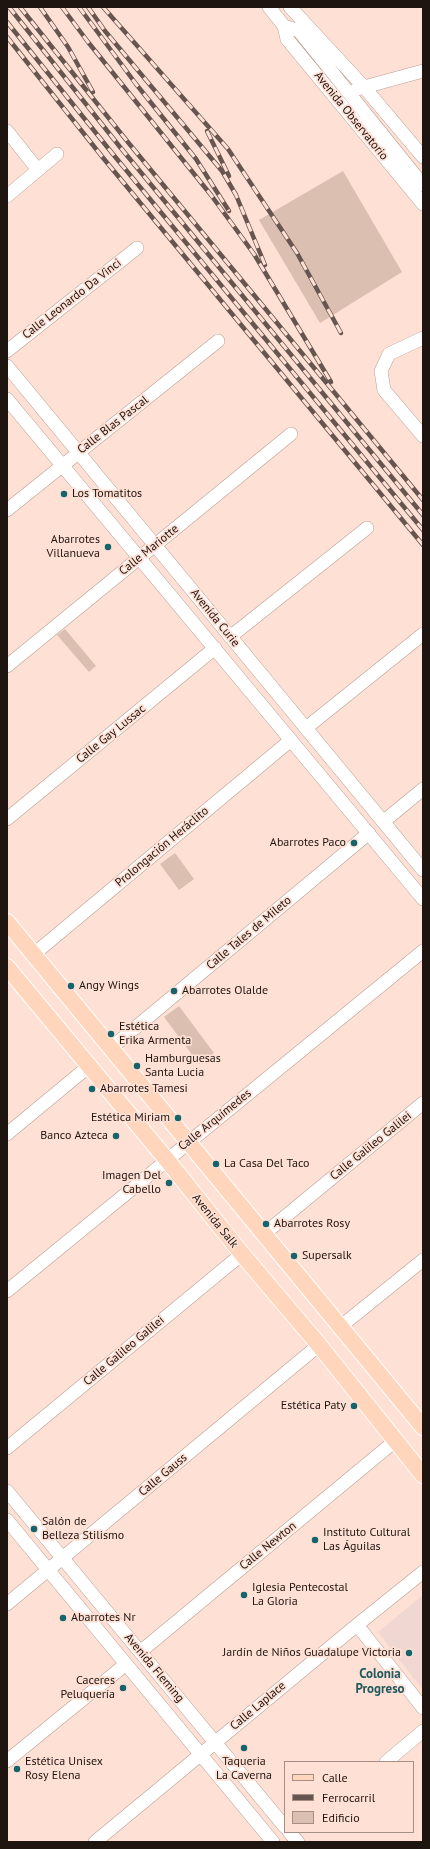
<!DOCTYPE html>
<meta charset="utf-8">
<style>
body{margin:0}
#map{position:relative;width:430px;height:1849px;overflow:hidden;background:#ffe0d4;font-family:"PT Sans",sans-serif}
canvas{display:block}
.frame{position:absolute;inset:0;border:8px solid #1e1410;pointer-events:none}
.legend{position:absolute;left:284px;top:1761px;width:130px;height:72px;box-sizing:border-box;background:#ffe0d4;border:1px solid #a58e86;margin:0;padding:5px 7px;list-style:none;font-size:12px;color:#1e1410}
.legend li{display:flex;align-items:center;gap:8px;height:20px}
.legend b{width:20px;border:1px solid #a58e86}
</style>
<div id="map">
<canvas width="430" height="1849"></canvas>
<div class="frame"></div>
<ul class="legend">
<li><b style="height:5px;background:#ffd5bc"></b>Calle</li>
<li><b style="height:5px;background:#675650"></b>Ferrocarril</li>
<li><b style="height:11px;background:#dbbfb1"></b>Edificio</li>
</ul>
</div>
<script>
const ctx = document.querySelector('canvas').getContext('2d');
ctx.lineJoin = 'round';
function paint(path, color) { ctx.fillStyle = color; ctx.fill(path, 'evenodd'); }
const toPath = rows => new Path2D(rows.map(r => 'M' + r).join(''));
function stroke(path, color, width, dash) { ctx.strokeStyle = color; ctx.lineWidth = width; ctx.lineCap = dash ? 'butt' : 'round'; ctx.setLineDash(dash || []); ctx.stroke(path); }
function label(font, color, halo, rows, align = 'center') {
  ctx.font = font + ' "PT Sans",sans-serif'; ctx.lineWidth = 3.5; ctx.setLineDash([]); ctx.textBaseline = 'middle'; ctx.strokeStyle = halo; ctx.fillStyle = color; for (const [text, x, y, turn = 0] of rows) {
    ctx.save(); ctx.translate(x, y); ctx.rotate((+turn || 0) * Math.PI / 180); ctx.textAlign = isNaN(turn) ? turn : align; if (halo) ctx.strokeText(text, 0, 0); ctx.fillText(text, 0, 0); ctx.restore();
  }
}
const education = toPath([
 [423,1595,423,1690,378,1632]
]);
const building = toPath([
 [343,171,402,272,320,323,259,220],
 [65,629,96,666,89,672,57,635],
 [175,853,194,879,179,890,160,864],
 [179,1006,214,1053,199,1064,164,1017]
]);
const minor = toPath([
 [269,7,284,26,287,39,423,204],
 [290,7,364,87,423,157],
 [284,26,299,31,423,185],
 [357,89,423,71],
 [7,131,38,170],
 [7,196,57,154],
 [423,338,389,354,381,371,384,390,423,436],
 [7,351,137,248],
 [7,366,423,870],
 [7,399,423,899],
 [7,510,218,341],
 [230,637,367,528],
 [7,666,291,434],
 [306,728,423,634],
 [7,819,215,648],
 [383,822,423,789],
 [34,954,291,740],
 [111,1048,369,833],
 [7,1134,89,1066],
 [264,1234,423,1103],
 [7,1291,423,951],
 [340,1327,423,1260],
 [7,1448,242,1254],
 [7,1491,285,1827],
 [7,1520,273,1842],
 [7,1604,319,1345],
 [357,1625,423,1708],
 [140,1652,395,1441],
 [7,1761,126,1664],
 [386,1762,423,1731],
 [289,1832,298,1842],
 [95,1842,357,1625,423,1572]
]);
const major = toPath([
 [7,922,423,1427],
 [7,967,167,1160,242,1254,319,1345,423,1475]
]);
const rail = toPath([
 [9,7,120,147,423,515],
 [20,7,127,141,423,500],
 [40,7,68,47,93,92],
 [62,7,88,42,211,195,254,254,331,382],
 [79,7,136,84,196,159,229,211],
 [88,7,105,31,222,171,236,195,265,265],
 [103,7,228,149,297,253,341,333],
 [7,22,112,153,423,530],
 [7,37,104,159,423,545],
 [207,131,229,176]
]);
const markers = [
 [64,494,4,"#15636b"],
 [108,547,4,"#15636b"],
 [354,843,4,"#15636b"],
 [71,986,4,"#15636b"],
 [174,991,4,"#15636b"],
 [111,1034,4,"#15636b"],
 [137,1066,4,"#15636b"],
 [92,1089,4,"#15636b"],
 [178,1118,4,"#15636b"],
 [116,1136,4,"#15636b"],
 [216,1164,4,"#15636b"],
 [169,1183,4,"#15636b"],
 [266,1224,4,"#15636b"],
 [294,1256,4,"#15636b"],
 [354,1406,4,"#15636b"],
 [34,1529,4,"#15636b"],
 [315,1540,4,"#15636b"],
 [244,1595,4,"#15636b"],
 [63,1618,4,"#15636b"],
 [409,1653,4,"#15636b"],
 [123,1688,4,"#15636b"],
 [244,1748,4,"#15636b"],
 [17,1769,4,"#15636b"]
];
const streetNames = [
 ["Avenida Observatorio",351,116,51],
 ["Calle Leonardo Da Vinci",72,299,-38],
 ["Calle Blas Pascal",113,425,-38],
 ["Calle Mariotte",149,550,-39],
 ["Avenida Curie",215,618,51],
 ["Calle Gay Lussac",111,734,-39],
 ["Prolongación Heráclito",162,847,-40],
 ["Calle Tales de Mileto",249,933,-40],
 ["Calle Arquímedes",215,1120,-39],
 ["Calle Galileo Galilei",371,1146,-39],
 ["Avenida Salk",215,1221,51],
 ["Calle Galileo Galilei",124,1351,-40],
 ["Calle Gauss",163,1475,-40],
 ["Calle Newton",268,1546,-39],
 ["Avenida Fleming",154,1668,50],
 ["Calle Laplace",258,1706,-40]
];
const poiNames = [
 ["Los Tomatitos",72,494],
 ["Abarrotes",100,540,"right"],
 ["Villanueva",100,554,"right"],
 ["Abarrotes Paco",346,843,"right"],
 ["Angy Wings",79,986],
 ["Abarrotes Olalde",182,991],
 ["Estética",119,1027],
 ["Erika Armenta",119,1041],
 ["Hamburguesas",145,1059],
 ["Santa Lucia",145,1073],
 ["Abarrotes Tamesi",100,1089],
 ["Estética Miriam",170,1118,"right"],
 ["Banco Azteca",108,1136,"right"],
 ["La Casa Del Taco",224,1164],
 ["Imagen Del",161,1176,"right"],
 ["Cabello",161,1190,"right"],
 ["Abarrotes Rosy",274,1224],
 ["Supersalk",302,1256],
 ["Estética Paty",346,1406,"right"],
 ["Salón de",42,1522],
 ["Belleza Stilismo",42,1536],
 ["Instituto Cultural",323,1533],
 ["Las Águilas",323,1547],
 ["Iglesia Pentecostal",252,1588],
 ["La Gloria",252,1602],
 ["Abarrotes Nr",71,1618],
 ["Jardín de Niños Guadalupe Victoria",401,1653,"right"],
 ["Caceres",115,1681,"right"],
 ["Peluquería",115,1695,"right"],
 ["Estética Unisex",25,1762],
 ["Rosy Elena",25,1776],
 ["Taqueria",244,1762,"center"],
 ["La Caverna",244,1776,"center"]
];
const neighbourhoodNames = [
 ["Colonia",380,1674],
 ["Progreso",380,1689]
];
paint(education, '#f1d7d1');
paint(building, '#dbbfb1');
stroke(minor, '#bb9e93', 14);
stroke(major, '#fff', 18);
stroke(minor, '#fff', 13);
stroke(major, '#ffd5bc', 16);
stroke(rail, '#675650', 4.5);
stroke(rail, '#ffe0d4', 3, [9]);
for (const [x, y, r, color] of markers) { const dot = new Path2D(); dot.arc(x, y, r, 0, 2 * Math.PI); ctx.fillStyle = color; ctx.fill(dot); stroke(dot, '#ffe0d4', 1.5); }
label('12px', '#1e1410', '#ffe0d4', streetNames);
label('12px', '#1e1410', '#ffe0d4', poiNames, 'left');
label('bold 13px', '#1f595f', '#ffe0d4', neighbourhoodNames);
</script>
